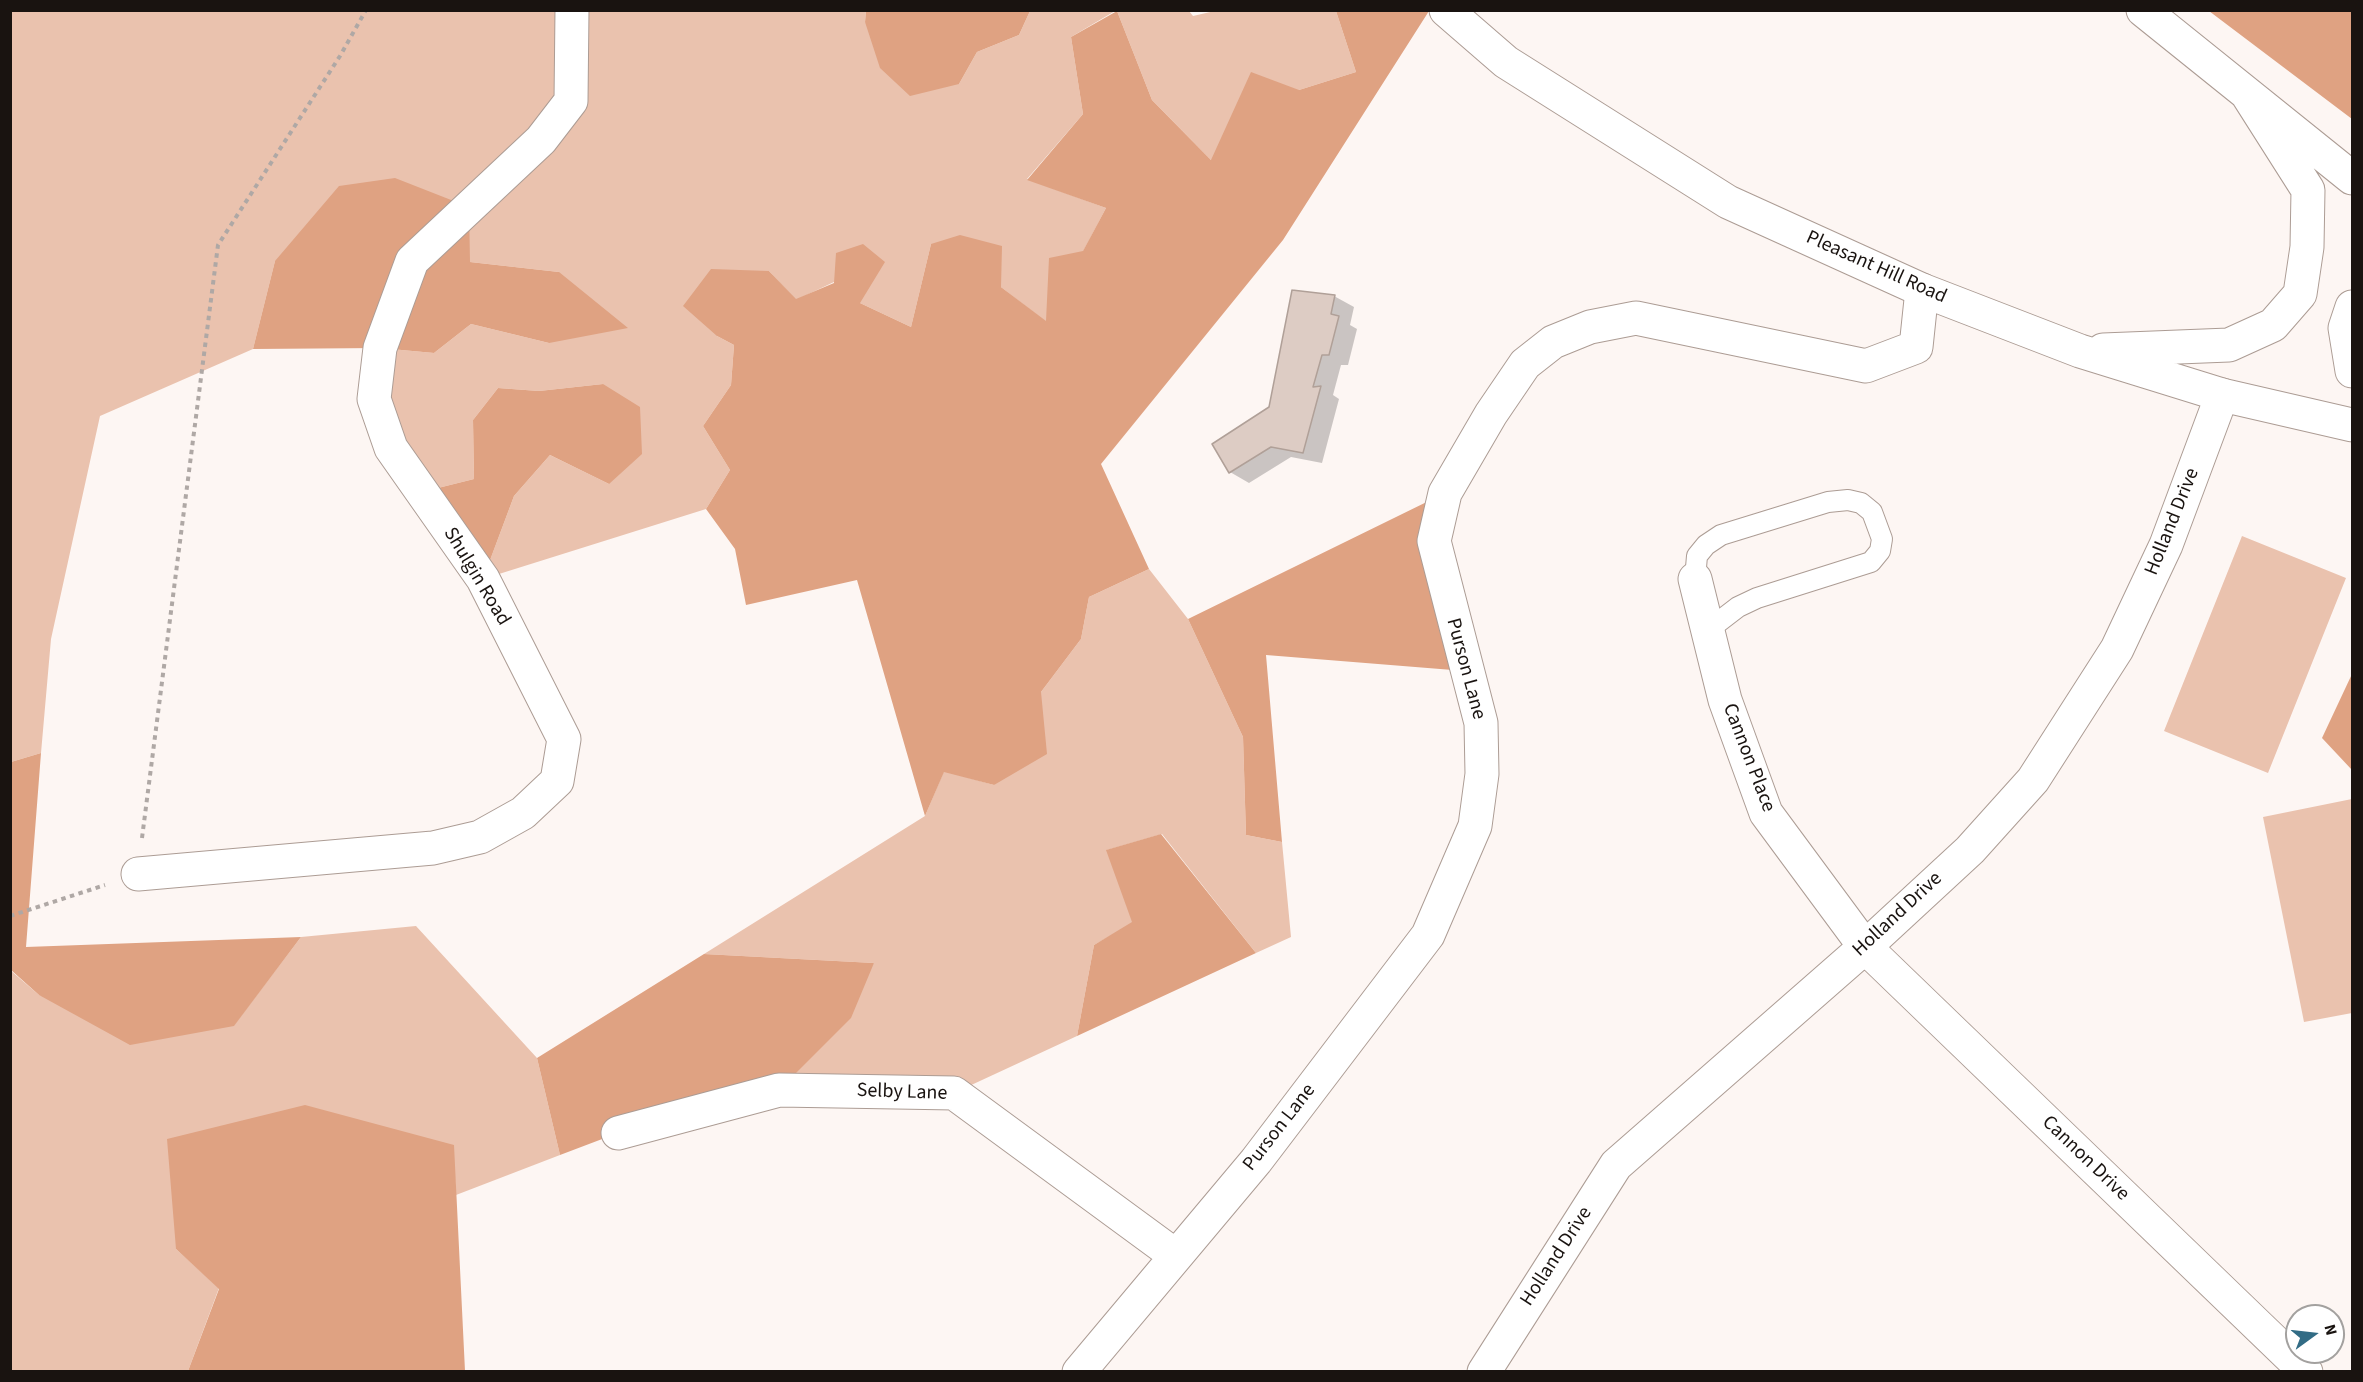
<!DOCTYPE html>
<style>
body{margin:0}
#map{position:relative;width:2363px;height:1382px;overflow:hidden;background:#fdf6f3;font-family:"Source Sans 3",sans-serif}
canvas{display:block}
.frame{position:absolute;inset:0;border:12px solid #191310;pointer-events:none}
.north{position:absolute;left:2285px;top:1304px;width:60px;height:60px;box-sizing:border-box;background:#fff;border:2px solid #a3a19f;border-radius:50%;rotate:75deg;font-size:16px;font-weight:700;line-height:24px;text-align:center;color:#191310}
.north::after{content:'';display:block;margin:auto;width:21px;height:27px;background:#326c85;clip-path:polygon(50% 0,100% 100%,50% 72%,0 100%)}
</style>
<div id="map">
<canvas width="2363" height="1382"></canvas>
<div class="frame"></div>
<div class="north">N</div>
</div>
<script>
const ctx = document.querySelector('canvas').getContext('2d');
ctx.lineJoin = 'round';
function paint(path, color) { ctx.fillStyle = color; ctx.fill(path, 'evenodd'); }
const toPath = rows => new Path2D(rows.map(r => 'M' + r).join(''));
function stroke(path, color, width, dash) { ctx.strokeStyle = color; ctx.lineWidth = width; ctx.lineCap = dash ? 'butt' : 'round'; ctx.setLineDash(dash || []); ctx.stroke(path); }
function label(font, color, halo, rows, align = 'center') {
  ctx.font = font + ' "Source Sans 3",sans-serif'; ctx.lineWidth = 4.5; ctx.setLineDash([]); ctx.textBaseline = 'middle'; ctx.strokeStyle = halo; ctx.fillStyle = color; for (const [text, x, y, turn = 0] of rows) {
    ctx.save(); ctx.translate(x, y); ctx.rotate((+turn || 0) * Math.PI / 180); ctx.textAlign = isNaN(turn) ? turn : align; if (halo) ctx.strokeText(text, 0, 0); ctx.fillText(text, 0, 0); ctx.restore();
  }
}
const green = toPath([
 [1219,10,1336,11,1356,72,1299,90,1212,161,1152,100,1117,11,1189,11,1193,16],
 [11,11,866,11,865,22,959,84,977,52,1019,35,1030,11,1115,11,1071,37,1083,114,1027,179,1106,208,1046,322,1001,287,931,244,911,327,860,303,834,282,796,300,769,271,717,336,734,345,731,385,703,426,730,470,706,509,483,579,514,496,550,455,609,484,603,384,539,391,498,388,473,420,474,479,422,492,391,448,380,348,434,353,471,324,549,343,559,272,470,262,275,261,253,349,100,416,51,639,41,753,11,762],
 [2242,536,2346,578,2268,773,2164,731],
 [1149,569,1188,619,1243,737,1246,835,1282,842,1291,937,1256,953,1162,834,1107,850,1133,923,1094,945,1077,1036,954,1093,779,1090,874,963,704,954,925,816,944,771,994,785,1041,692,1081,639,1089,597],
 [2352,799,2352,1013,2304,1022,2263,817],
 [416,926,537,1058,560,1155,456,1195,453,1145,176,1249,219,1288,188,1371,11,1371,10,970,39,995,234,1025,301,937]
]);
const forest = toPath([
 [866,11,867,10,1030,11,1019,35,977,52,959,84,910,96,880,68,865,22],
 [1117,11,1152,100,1211,160,1251,72,1299,90,1356,72,1336,11,1429,11,1283,240,1101,464,1149,569,1089,597,1081,639,1041,692,1047,754,994,785,944,772,925,816,857,580,746,605,735,549,706,509,730,470,703,426,731,385,734,345,717,336,683,306,711,269,769,271,796,299,834,283,836,253,863,244,885,262,860,303,911,327,931,244,960,235,1002,246,1001,287,1046,321,1049,258,1083,251,1106,208,1027,180,1083,114,1071,37],
 [2209,11,2352,11,2352,119],
 [395,178,469,207,470,262,559,272,628,328,549,343,471,324,434,353,380,348,253,349,275,261,339,186],
 [603,384,640,407,642,454,609,484,550,455,514,496,483,579,422,492,474,479,473,420,498,388,539,391],
 [1445,493,1465,671,1266,655,1282,842,1246,835,1243,737,1188,619],
 [2352,674,2352,770,2322,738],
 [41,753,26,947,301,937,234,1026,130,1045,39,995,11,970,11,762],
 [1161,834,1256,953,1077,1036,1094,945,1132,922,1106,850],
 [704,954,874,963,851,1018,779,1090,618,1133,560,1155,537,1058],
 [305,1105,454,1145,465,1371,188,1371,219,1289,176,1249,167,1139]
]);
const shadow = toPath([
 [1334,296,1354,307,1350,325,1357,329,1348,365,1341,365,1333,395,1339,399,1322,463,1291,457,1249,483,1230,472]
]);
const building = toPath([
 [1292,290,1335,295,1331,314,1339,316,1329,355,1322,355,1313,387,1321,386,1303,453,1271,447,1229,473,1212,444,1269,407,1292,290]
]);
const path = toPath([
 [142,838,218,245,340,56,366,10],
 [10,916,105,885]
]);
const service = toPath([
 [1695,579,1697,556,1706,545,1721,535,1828,502,1848,500,1861,503,1872,512,1882,539,1880,551,1871,562,1757,598,1738,607,1708,630]
]);
const minor = toPath([
 [1695,579,1725,700,1766,813,1865,947,2306,1372],
 [138,874,433,848,480,837,523,813,557,781,564,739,483,579,391,448,374,399,380,348,412,261,541,140,571,101,572,10],
 [618,1133,779,1090,954,1093,1176,1256],
 [1079,1372,1256,1161,1428,935,1475,826,1482,774,1481,723,1434,541,1445,493,1491,414,1525,364,1553,342,1590,327,1636,318,1866,366,1916,347,1922,290],
 [1484,1372,1616,1165,1865,947,1970,850,2033,780,2117,649,2166,545,2222,395]
]);
const secondary = toPath([
 [1446,10,1506,62,1728,202,1922,290,2080,351,2222,395,2352,425],
 [2143,10,2352,178],
 [2352,307,2345,328,2352,371],
 [2103,350,2229,345,2273,325,2300,294,2307,247,2308,190,2247,94]
]);
const streetNames = [
 ["Pleasant Hill Road",1876,268,24],
 ["Holland Drive",2173,522,-68],
 ["Shulgin Road",476,577,59],
 ["Purson Lane",1465,669,75],
 ["Cannon Place",1748,758,69],
 ["Holland Drive",1898,915,-43],
 ["Selby Lane",902,1093,2],
 ["Purson Lane",1280,1128,-52],
 ["Cannon Drive",2085,1159,44],
 ["Holland Drive",1557,1257,-57]
];
paint(green, '#eac2ae');
paint(forest, '#dfa282');
paint(shadow, '#0003');
paint(building, '#ddccc4');
stroke(building, '#b0a098', 1.5);
stroke(service, '#ac9c94', 22);
stroke(minor, '#ac9c94', 35);
stroke(secondary, '#ac9c94', 35);
stroke(path, '#afa8a5', 4, [4.5, 4.5]);
stroke(service, '#fff', 20);
stroke(minor, '#fff', 33);
stroke(secondary, '#fff', 33);
label('20px', '#191310', '#fff', streetNames);
</script>
